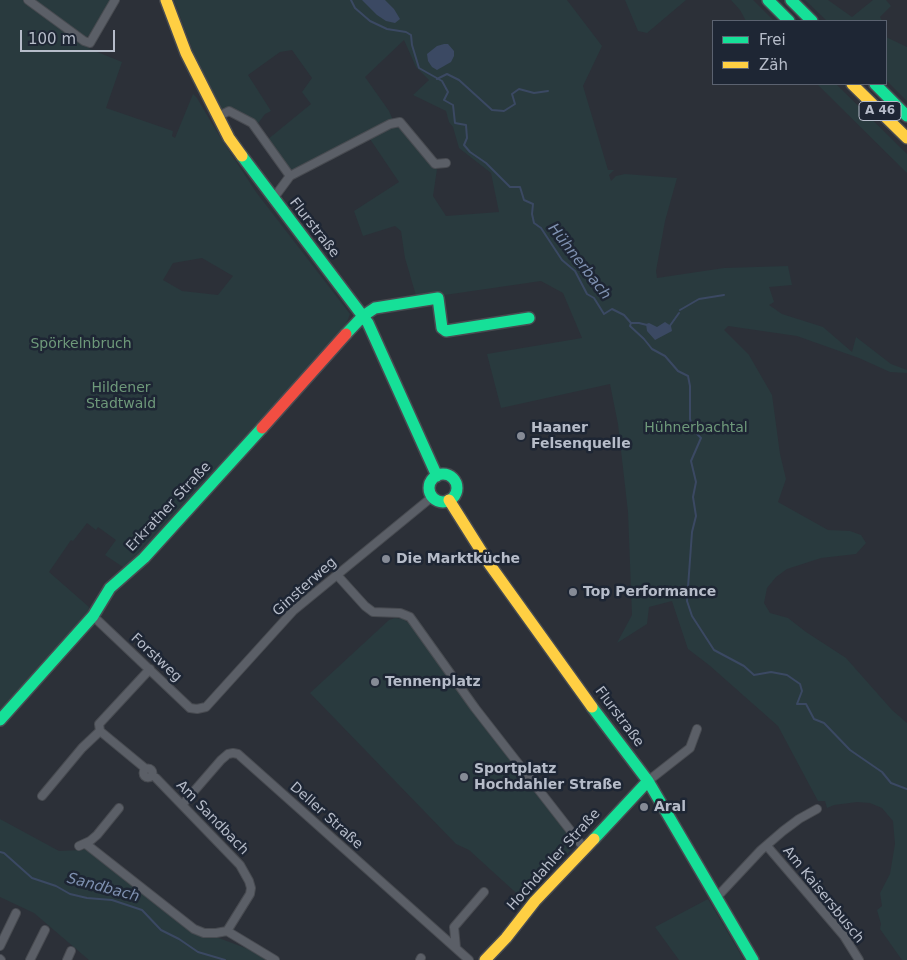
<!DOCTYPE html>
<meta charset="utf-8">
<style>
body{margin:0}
#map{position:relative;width:907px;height:960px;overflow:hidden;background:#2c3038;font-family:"DejaVu Sans",sans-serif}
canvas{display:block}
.legend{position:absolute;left:712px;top:20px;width:175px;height:65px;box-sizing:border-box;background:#1e2634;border:1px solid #5b6270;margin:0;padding:6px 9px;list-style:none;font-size:15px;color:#b6bcc9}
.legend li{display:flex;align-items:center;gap:10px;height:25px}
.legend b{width:25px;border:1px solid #5b6270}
.scale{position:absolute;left:20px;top:30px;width:95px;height:22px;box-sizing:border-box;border:2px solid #b6bcc9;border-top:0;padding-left:6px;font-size:15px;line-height:18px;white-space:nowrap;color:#b6bcc9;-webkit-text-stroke:4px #1e2634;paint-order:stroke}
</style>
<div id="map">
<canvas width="907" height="960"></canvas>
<ul class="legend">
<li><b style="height:6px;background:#16e098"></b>Frei</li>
<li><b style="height:6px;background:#ffcf43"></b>Zäh</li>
</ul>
<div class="scale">100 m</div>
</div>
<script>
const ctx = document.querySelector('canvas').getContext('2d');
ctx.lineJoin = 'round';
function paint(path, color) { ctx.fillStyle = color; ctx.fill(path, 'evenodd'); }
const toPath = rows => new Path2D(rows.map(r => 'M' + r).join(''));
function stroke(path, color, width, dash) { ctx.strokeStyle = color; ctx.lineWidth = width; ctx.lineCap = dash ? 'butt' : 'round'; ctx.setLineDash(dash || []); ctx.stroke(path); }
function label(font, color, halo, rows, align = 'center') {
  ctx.font = font + ' "DejaVu Sans",sans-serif'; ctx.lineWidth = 5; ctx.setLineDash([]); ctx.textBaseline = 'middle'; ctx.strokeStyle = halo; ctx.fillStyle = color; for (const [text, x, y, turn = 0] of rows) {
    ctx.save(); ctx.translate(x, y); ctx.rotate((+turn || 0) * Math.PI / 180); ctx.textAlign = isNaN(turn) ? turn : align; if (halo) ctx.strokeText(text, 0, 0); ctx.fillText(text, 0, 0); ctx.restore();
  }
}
const green = toPath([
 [0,0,24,0,90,49,122,62,106,108,173,131,172,136,175,138,193,94,197,98,220,137,256,192,350,314,345,327,320,359,126,569,105,555,116,540,98,527,96,530,87,523,73,541,71,540,49,572,89,607,87,618,0,712],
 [202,258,233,276,218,295,182,291,163,280,173,263],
 [35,0,112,0,92,34,86,37],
 [174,0,567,0,602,46,583,86,608,170,614,170,609,175,611,181,616,176,625,174,677,178,665,221,656,271,657,278,724,268,788,266,792,285,769,287,774,302,769,305,782,314,823,327,852,352,856,337,891,364,907,370,907,373,890,372,859,358,797,336,728,326,724,330,749,355,772,395,780,454,786,479,778,502,828,530,850,531,861,535,866,543,856,554,821,558,787,569,776,577,767,588,764,603,770,613,788,618,806,632,846,658,892,710,907,723,907,960,902,960,880,929,881,924,877,910,882,906,880,893,890,874,895,844,893,821,882,808,870,803,857,802,834,805,827,808,825,801,818,801,778,726,709,665,688,649,672,601,649,607,647,624,617,643,632,615,628,512,618,424,610,384,501,408,487,354,582,338,563,293,541,281,417,299,405,258,401,231,395,226,363,236,354,211,399,182,370,139,393,126,401,127,437,169,433,196,446,216,499,212,491,173,459,148,453,127,449,122,446,111,413,95,429,80,416,67,404,40,365,77,389,111,393,120,291,172,267,140,311,104,302,92,312,78,292,50,280,52,248,75,271,111,265,114,256,126,237,113,226,117,194,54],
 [625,0,686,0,647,33,638,31],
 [731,0,753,0,774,21,746,21,740,10],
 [805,0,828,0,852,17,873,0,886,0,891,6,880,17,882,21,827,21],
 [886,37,907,47,907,101,886,80],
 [817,84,836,84,907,154,907,173],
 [395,618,403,619,413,626,474,711,576,844,525,901,469,850,456,844,310,693,389,620],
 [0,819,59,851,83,850,92,845,208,934,248,949,266,960,89,960,34,913,0,897],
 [708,899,744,960,679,960,655,927]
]);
const water = toPath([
 [362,0,385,0,394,9,400,19,395,23,386,21,377,15],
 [444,44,448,44,454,51,454,56,451,62,437,70,432,67,428,61,427,54,437,46],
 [665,322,671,326,672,331,655,340,647,331,646,324,649,323,657,327]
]);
const stream = toPath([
 [351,0,355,8,370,21,387,29,406,32,411,35,412,45,419,68,442,81,448,92,444,100,453,105,455,123,466,125,467,138,464,145,470,152,486,163,510,187,520,187,524,200,533,204,532,214,534,223,541,228,562,260,575,271,587,294,594,298,604,314,612,309,624,315,631,323,630,326,644,339,652,349,665,356,678,371,688,376,690,386,690,419,693,430,701,438,691,461,696,482,693,497,696,516,692,532,687,601,692,616,714,650,744,666,754,675,771,672,787,675,800,684,802,691,797,704,806,704,814,719,824,723,850,750,882,772,891,783,907,789],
 [437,79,447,74,459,80,492,110,504,111,515,104,512,94,519,89,534,93,548,91],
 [680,310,699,299,724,295],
 [631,323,639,323,647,325],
 [669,327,679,313],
 [0,852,4,853,32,878,56,886,70,894,87,898,112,900,142,910,161,930,179,939,198,952,225,960]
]);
const street = toPath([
 [28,0,84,41,90,43,115,0],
 [217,117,229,111,252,123,290,176,273,199],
 [290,176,390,124,400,122,435,164,446,163],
 [337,575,365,606,373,612,400,613,410,617,475,708,584,848],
 [93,616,190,708,197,709,206,707,293,611,432,497],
 [100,731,99,724,150,669],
 '143.5 773a4.5 4.5 0 1 1 9 0a4.5 4.5 0 1 1-9 0Z',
 [156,778,240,865,249,881,251,888,250,894,227,931],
 [648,781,690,748,697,729],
 [42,796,82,748,100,731,146,769],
 [182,805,221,760,228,754,233,753,238,754,469,960],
 [86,844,194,929,204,933,216,933,227,931,275,960],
 [79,846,90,841,97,835,119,808],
 [767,846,844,936,859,960],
 [716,898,761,850,783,831,799,819,817,809],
 [0,946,16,913],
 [456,948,454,927,484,892],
 [0,959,1,960],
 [30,960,45,930],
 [67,960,71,951],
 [420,960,421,958]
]);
const fast = toPath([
 [768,0,789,21],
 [791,0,812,21],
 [875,84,907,116],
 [242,156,368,323,437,476],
 [346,334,363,316,375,308,438,298,442,328,446,331,529,318],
 '429 488a14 14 0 1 1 28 0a14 14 0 1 1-28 0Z',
 [592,707,648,781,753,960],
 [0,720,93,616,110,588,144,558,262,428],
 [594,839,648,781]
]);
const slow = toPath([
 [166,0,186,53,229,138,242,156],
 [852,84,907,138],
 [449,500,490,565,592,707],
 [485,960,506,938,535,901,594,839]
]);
const jam = toPath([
 [262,428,346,334]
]);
const markers = [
 [521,436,5,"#868b96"],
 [386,559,5,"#868b96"],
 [573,592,5,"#868b96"],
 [375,682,5,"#868b96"],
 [464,777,5,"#868b96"],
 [644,807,5,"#868b96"]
];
const shields = [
 [880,111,42]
];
const shieldNames = [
 ["A 46",880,111]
];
const streetNames = [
 ["Flurstraße",314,228,52],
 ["Erkrather Straße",169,507,-47],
 ["Ginsterweg",305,587,-42],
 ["Forstweg",156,658,43],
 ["Flurstraße",619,717,53],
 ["Deller Straße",326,816,42],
 ["Am Sandbach",212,818,46],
 ["Hochdahler Straße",554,860,-48],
 ["Am Kaisersbusch",823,895,51]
];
const parkNames = [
 ["Spörkelnbruch",81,344],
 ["Hildener",121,388],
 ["Stadtwald",121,404],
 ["Hühnerbachtal",696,428]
];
const poiNames = [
 ["Haaner",531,428],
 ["Felsenquelle",531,444],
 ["Die Marktküche",396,559],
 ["Top Performance",583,592],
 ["Tennenplatz",385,682],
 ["Sportplatz",474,769],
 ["Hochdahler Straße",474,785],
 ["Aral",654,807]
];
const waterNames = [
 ["Hühnerbach",579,262,52],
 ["Sandbach",103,888,15]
];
paint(green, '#293a3e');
paint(water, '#3b4963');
stroke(stream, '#3b4963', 2);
stroke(street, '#484b51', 10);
stroke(fast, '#484b51', 14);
stroke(slow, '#484b51', 14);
stroke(jam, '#484b51', 14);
stroke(street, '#5b5f67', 8);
stroke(fast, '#16e098', 11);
stroke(slow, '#ffcf43', 11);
stroke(jam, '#f24e42', 11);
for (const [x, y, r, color] of markers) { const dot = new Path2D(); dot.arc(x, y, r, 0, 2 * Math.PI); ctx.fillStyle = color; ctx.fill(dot); stroke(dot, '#1e2634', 2); }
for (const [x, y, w] of shields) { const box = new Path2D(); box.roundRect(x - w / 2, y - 9.5, w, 19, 4); ctx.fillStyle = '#1e2634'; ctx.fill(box); stroke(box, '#b6bcc9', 1); }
label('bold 12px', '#b6bcc9', null, shieldNames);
label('14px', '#b6bcc9', '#1e2634', streetNames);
label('14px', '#6e997a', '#1e2634', parkNames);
label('bold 14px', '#b6bcc9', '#1e2634', poiNames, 'left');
label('italic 15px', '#7e90b0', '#1e2634', waterNames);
</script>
